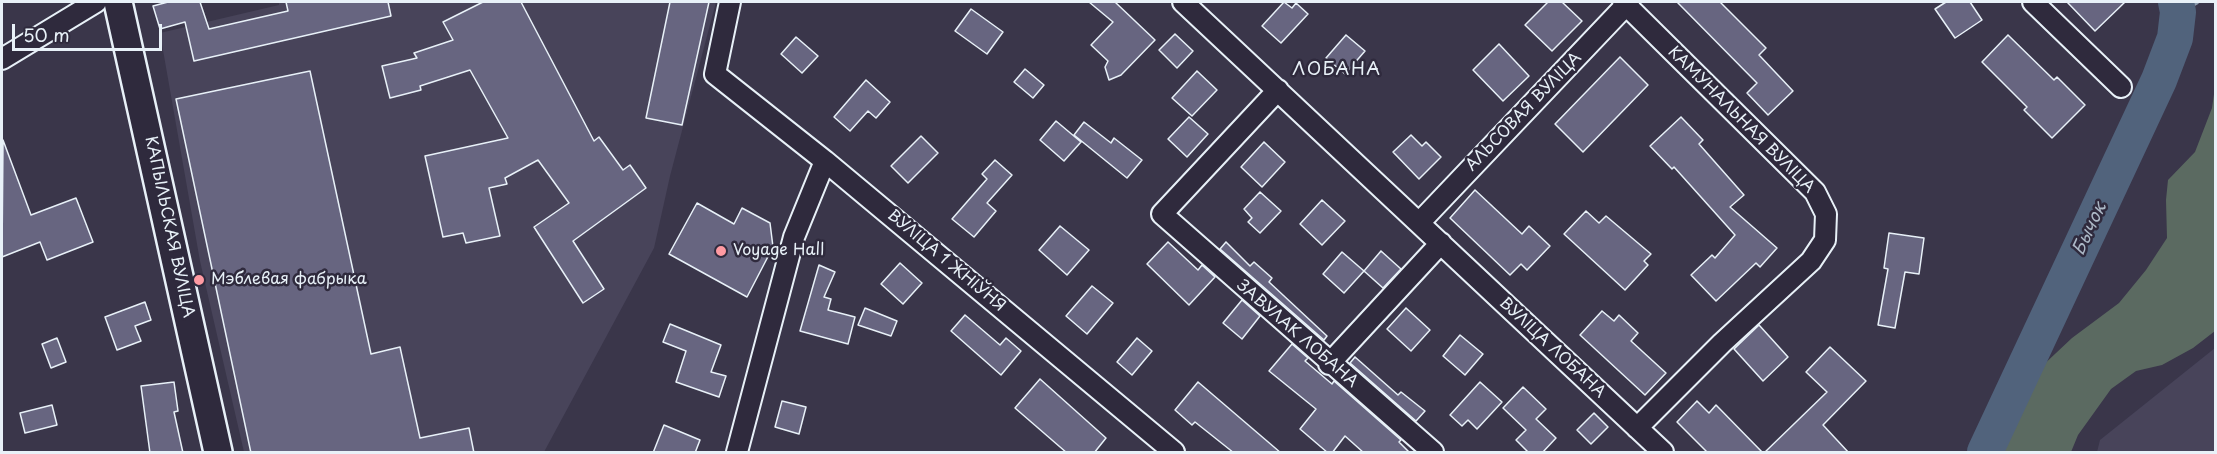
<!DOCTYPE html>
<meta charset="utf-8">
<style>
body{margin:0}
#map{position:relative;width:2217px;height:454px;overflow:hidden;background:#3a364a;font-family:"Playpen Sans",sans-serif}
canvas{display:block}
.frame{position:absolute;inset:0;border:3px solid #e8f1f8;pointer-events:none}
.scale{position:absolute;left:12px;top:24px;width:150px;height:27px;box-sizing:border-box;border:3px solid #e8f1f8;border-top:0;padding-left:8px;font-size:18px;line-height:21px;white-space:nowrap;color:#e8f1f8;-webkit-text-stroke:4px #2f2a3d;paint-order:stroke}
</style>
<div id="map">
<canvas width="2217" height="454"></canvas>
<div class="frame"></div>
<div class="scale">50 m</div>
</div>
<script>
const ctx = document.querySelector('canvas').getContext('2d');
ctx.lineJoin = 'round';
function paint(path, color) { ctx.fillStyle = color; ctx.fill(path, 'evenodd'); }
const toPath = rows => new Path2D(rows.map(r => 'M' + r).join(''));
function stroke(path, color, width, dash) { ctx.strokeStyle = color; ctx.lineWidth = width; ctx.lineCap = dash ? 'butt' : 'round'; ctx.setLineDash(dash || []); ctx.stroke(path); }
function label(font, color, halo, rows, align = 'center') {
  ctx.font = font + ' "Playpen Sans",sans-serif'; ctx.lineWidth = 5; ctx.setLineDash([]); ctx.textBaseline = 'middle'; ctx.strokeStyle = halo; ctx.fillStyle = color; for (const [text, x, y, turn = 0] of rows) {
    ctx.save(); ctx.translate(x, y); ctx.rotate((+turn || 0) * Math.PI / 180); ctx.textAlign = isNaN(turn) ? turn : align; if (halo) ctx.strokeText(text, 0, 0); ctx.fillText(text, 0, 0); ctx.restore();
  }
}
const built = toPath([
 [279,2,716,2,670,176,654,248,544,452,244,452,200,261,160,33,279,5],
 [2215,348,2215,452,2097,452,2100,440]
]);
const green = toPath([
 [2215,87,2215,331,2193,348,2162,365,2136,371,2111,389,2078,435,2071,452,1999,452,2039,369,2072,338,2119,303,2146,270,2167,238,2166,200,2168,180,2195,152,2212,108]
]);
const stream = toPath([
 [2178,12,2196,2]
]);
const river = toPath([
 [1985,452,2159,80,2175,38,2178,12,2176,2]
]);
const building = toPath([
 [168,2,200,2,209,29,288,11,286,2,388,2,391,16,194,61,185,22,160,29,153,6,168,2],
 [483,2,521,2,594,141,599,137,623,170,630,165,646,188,573,241,604,289,583,303,534,227,569,203,538,160,505,178,507,184,489,188,500,236,466,243,463,233,443,237,425,156,508,138,470,70,420,86,421,90,390,98,382,66,417,58,414,53,453,40,443,22,483,2],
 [670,2,709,2,682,125,646,118,670,2],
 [1089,2,1115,2,1155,40,1121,75,1109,80,1105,67,1108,61,1091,45,1113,22,1089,2],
 [1284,2,1292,8,1296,3,1308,14,1281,43,1262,26,1284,2],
 [1548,2,1562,2,1582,21,1552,51,1525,25,1548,2],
 [1677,2,1720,2,1766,48,1759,55,1793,91,1768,115,1747,93,1757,83,1677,2],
 [1946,2,1970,2,1982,20,1955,38,1935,9,1946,2],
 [2067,2,2125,2,2095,31,2067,2],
 [971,9,1003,32,987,54,955,31,971,9],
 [1175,34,1193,51,1177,68,1159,50,1175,34],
 [1346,35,1365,51,1345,74,1326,58,1346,35],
 [2008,35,2054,80,2057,77,2085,105,2052,138,2024,110,2027,107,1982,62,2008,35],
 [796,37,818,56,802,73,781,54,796,37],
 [1499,44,1529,76,1503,101,1473,70,1499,44],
 [1620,57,1648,85,1583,152,1555,124,1620,57],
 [1025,69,1044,85,1033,98,1014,82,1025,69],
 [310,71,371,354,400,347,420,438,469,428,474,453,251,453,176,99,310,71],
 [1197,71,1217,90,1192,116,1172,98,1197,71],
 [866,80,890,102,876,118,868,111,850,131,834,117,866,80],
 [1189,117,1208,134,1187,157,1168,139,1189,117],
 [1681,117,1703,140,1699,144,1744,195,1730,207,1777,248,1760,267,1756,263,1716,301,1691,275,1712,255,1715,258,1735,235,1674,167,1672,169,1650,146,1681,117],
 [1056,121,1081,142,1064,161,1040,140,1056,121],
 [1084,122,1111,143,1114,138,1142,160,1127,178,1074,135,1084,122],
 [1411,135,1422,146,1426,142,1441,157,1419,179,1393,152,1411,135],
 [921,136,938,153,908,183,891,166,921,136],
 [3,140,31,215,76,198,93,242,47,260,40,242,2,257,3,140],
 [1264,142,1285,162,1262,187,1241,167,1264,142],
 [995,160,1012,175,987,203,996,211,974,237,952,219,987,179,982,174,995,160],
 [1475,190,1522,234,1529,226,1550,246,1527,270,1521,264,1510,275,1450,218,1475,190],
 [1260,192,1281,211,1260,233,1248,222,1252,218,1244,209,1260,192],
 [1322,200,1345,221,1322,245,1300,224,1322,200],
 [697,203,734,224,742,208,770,223,773,247,747,297,669,254,697,203],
 [1586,211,1599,223,1606,216,1651,254,1644,261,1648,265,1625,290,1564,234,1586,211],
 [1060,226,1089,250,1067,275,1039,250,1060,226],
 [1889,233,1924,238,1919,274,1905,272,1895,328,1878,325,1888,269,1884,268,1889,233],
 [1168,242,1198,270,1202,265,1215,277,1189,305,1147,264,1168,242],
 [1226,242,1250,266,1254,262,1272,278,1269,282,1327,336,1324,340,1220,249,1226,242],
 [1381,251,1401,269,1383,288,1364,271,1381,251],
 [1342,252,1364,271,1344,293,1323,274,1342,252],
 [900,263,922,283,903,304,881,284,900,263],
 [819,265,835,272,824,297,831,299,828,310,855,317,848,344,800,331,819,265],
 [1092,286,1113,303,1087,334,1066,316,1092,286],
 [1242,300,1260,316,1242,339,1223,323,1242,300],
 [145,302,151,320,135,326,141,341,117,350,105,317,145,302],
 [865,308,897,321,891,336,858,325,865,308],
 [1406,308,1430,330,1411,351,1387,329,1406,308],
 [1602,311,1614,321,1619,315,1638,333,1631,341,1666,373,1645,395,1580,335,1602,311],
 [965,315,1000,345,1006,338,1021,351,1001,375,951,331,965,315],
 [670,324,721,345,711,372,726,376,719,397,676,382,686,351,663,342,670,324],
 [1759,325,1788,357,1763,381,1734,349,1759,325],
 [1460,335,1483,354,1465,375,1443,356,1460,335],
 [57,338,66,362,51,368,42,344,57,338],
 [1137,338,1152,351,1132,375,1117,362,1137,338],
 [1292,344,1308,358,1305,361,1332,384,1334,381,1401,440,1399,442,1410,453,1364,453,1345,436,1332,453,1328,453,1300,429,1316,409,1269,371,1292,344],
 [1830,347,1866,381,1823,425,1849,453,1764,453,1827,392,1806,372,1830,347],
 [1355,357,1398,395,1401,392,1425,411,1416,421,1350,363,1355,357],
 [1040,379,1106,438,1094,453,1067,453,1015,408,1040,379],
 [174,382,178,411,174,412,183,453,150,453,141,386,174,382],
 [1198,382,1281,453,1234,453,1195,422,1192,425,1175,410,1198,382],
 [1480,382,1502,402,1477,429,1468,420,1462,426,1450,415,1480,382],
 [1523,387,1546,409,1536,419,1556,438,1542,453,1529,453,1516,440,1526,430,1503,408,1523,387],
 [782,401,806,407,799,434,775,427,782,401],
 [1697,401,1709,413,1716,405,1763,453,1708,453,1677,422,1697,401],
 [52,405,57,425,25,433,20,413,52,405],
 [1594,413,1608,427,1591,444,1577,430,1594,413],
 [664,425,700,440,695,453,653,453,664,425]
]);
const street = toPath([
 [730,2,715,74,825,161,1174,452],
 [1183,2,1663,452],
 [1623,2,1815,192,1826,214,1825,240,1811,261,1722,343,1637,428],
 [2033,2,2121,87],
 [2,59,96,2],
 [1278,90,1162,214,1433,452],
 [1419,223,1629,2],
 [1329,364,1441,243],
 [737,452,794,237,825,161]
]);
const secondary = toPath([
 [118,2,218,452]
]);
const markers = [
 [721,251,6,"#ff9aa2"],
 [199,280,6,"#ff9aa2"]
];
const streetNames = [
 ["АЛЬСОВАЯ ВУЛІЦА",1524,112,-46],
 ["КАМУНАЛЬНАЯ ВУЛІЦА",1741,120,45],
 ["КАПЫЛЬСКАЯ ВУЛІЦА",169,227,78],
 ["ВУЛІЦА 1 ЖНІЎНЯ",946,261,40],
 ["ЗАВУЛАК ЛОБАНА",1297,334,41],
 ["ВУЛІЦА ЛОБАНА",1552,348,43]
];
const poiNames = [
 ["Voyage Hall",733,251],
 ["Мэблевая фабрыка",211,280]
];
const neighbourhoodNames = [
 ["ЛОБАНА",1337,70]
];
const waterNames = [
 ["Бычок",2090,229,-65]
];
paint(built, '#48445a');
paint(green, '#5b6a61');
stroke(stream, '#8d9cae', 6);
stroke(river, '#51637c', 36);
paint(building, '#676580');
stroke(building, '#e8f1f8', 1.5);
stroke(street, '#e8f1f8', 24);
stroke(secondary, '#e8f1f8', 32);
stroke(street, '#2f2a3d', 20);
stroke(secondary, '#2f2a3d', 27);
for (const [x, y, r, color] of markers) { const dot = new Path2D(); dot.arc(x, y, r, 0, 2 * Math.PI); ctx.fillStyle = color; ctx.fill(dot); stroke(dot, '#2f2a3d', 2); }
label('16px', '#e8f1f8', '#2f2a3d', streetNames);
label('16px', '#e8f1f8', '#2f2a3d', poiNames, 'left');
ctx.letterSpacing = '1.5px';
label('18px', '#e8f1f8', '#2f2a3d', neighbourhoodNames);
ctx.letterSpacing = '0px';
label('italic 18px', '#acb8c6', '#2f2a3d', waterNames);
</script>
